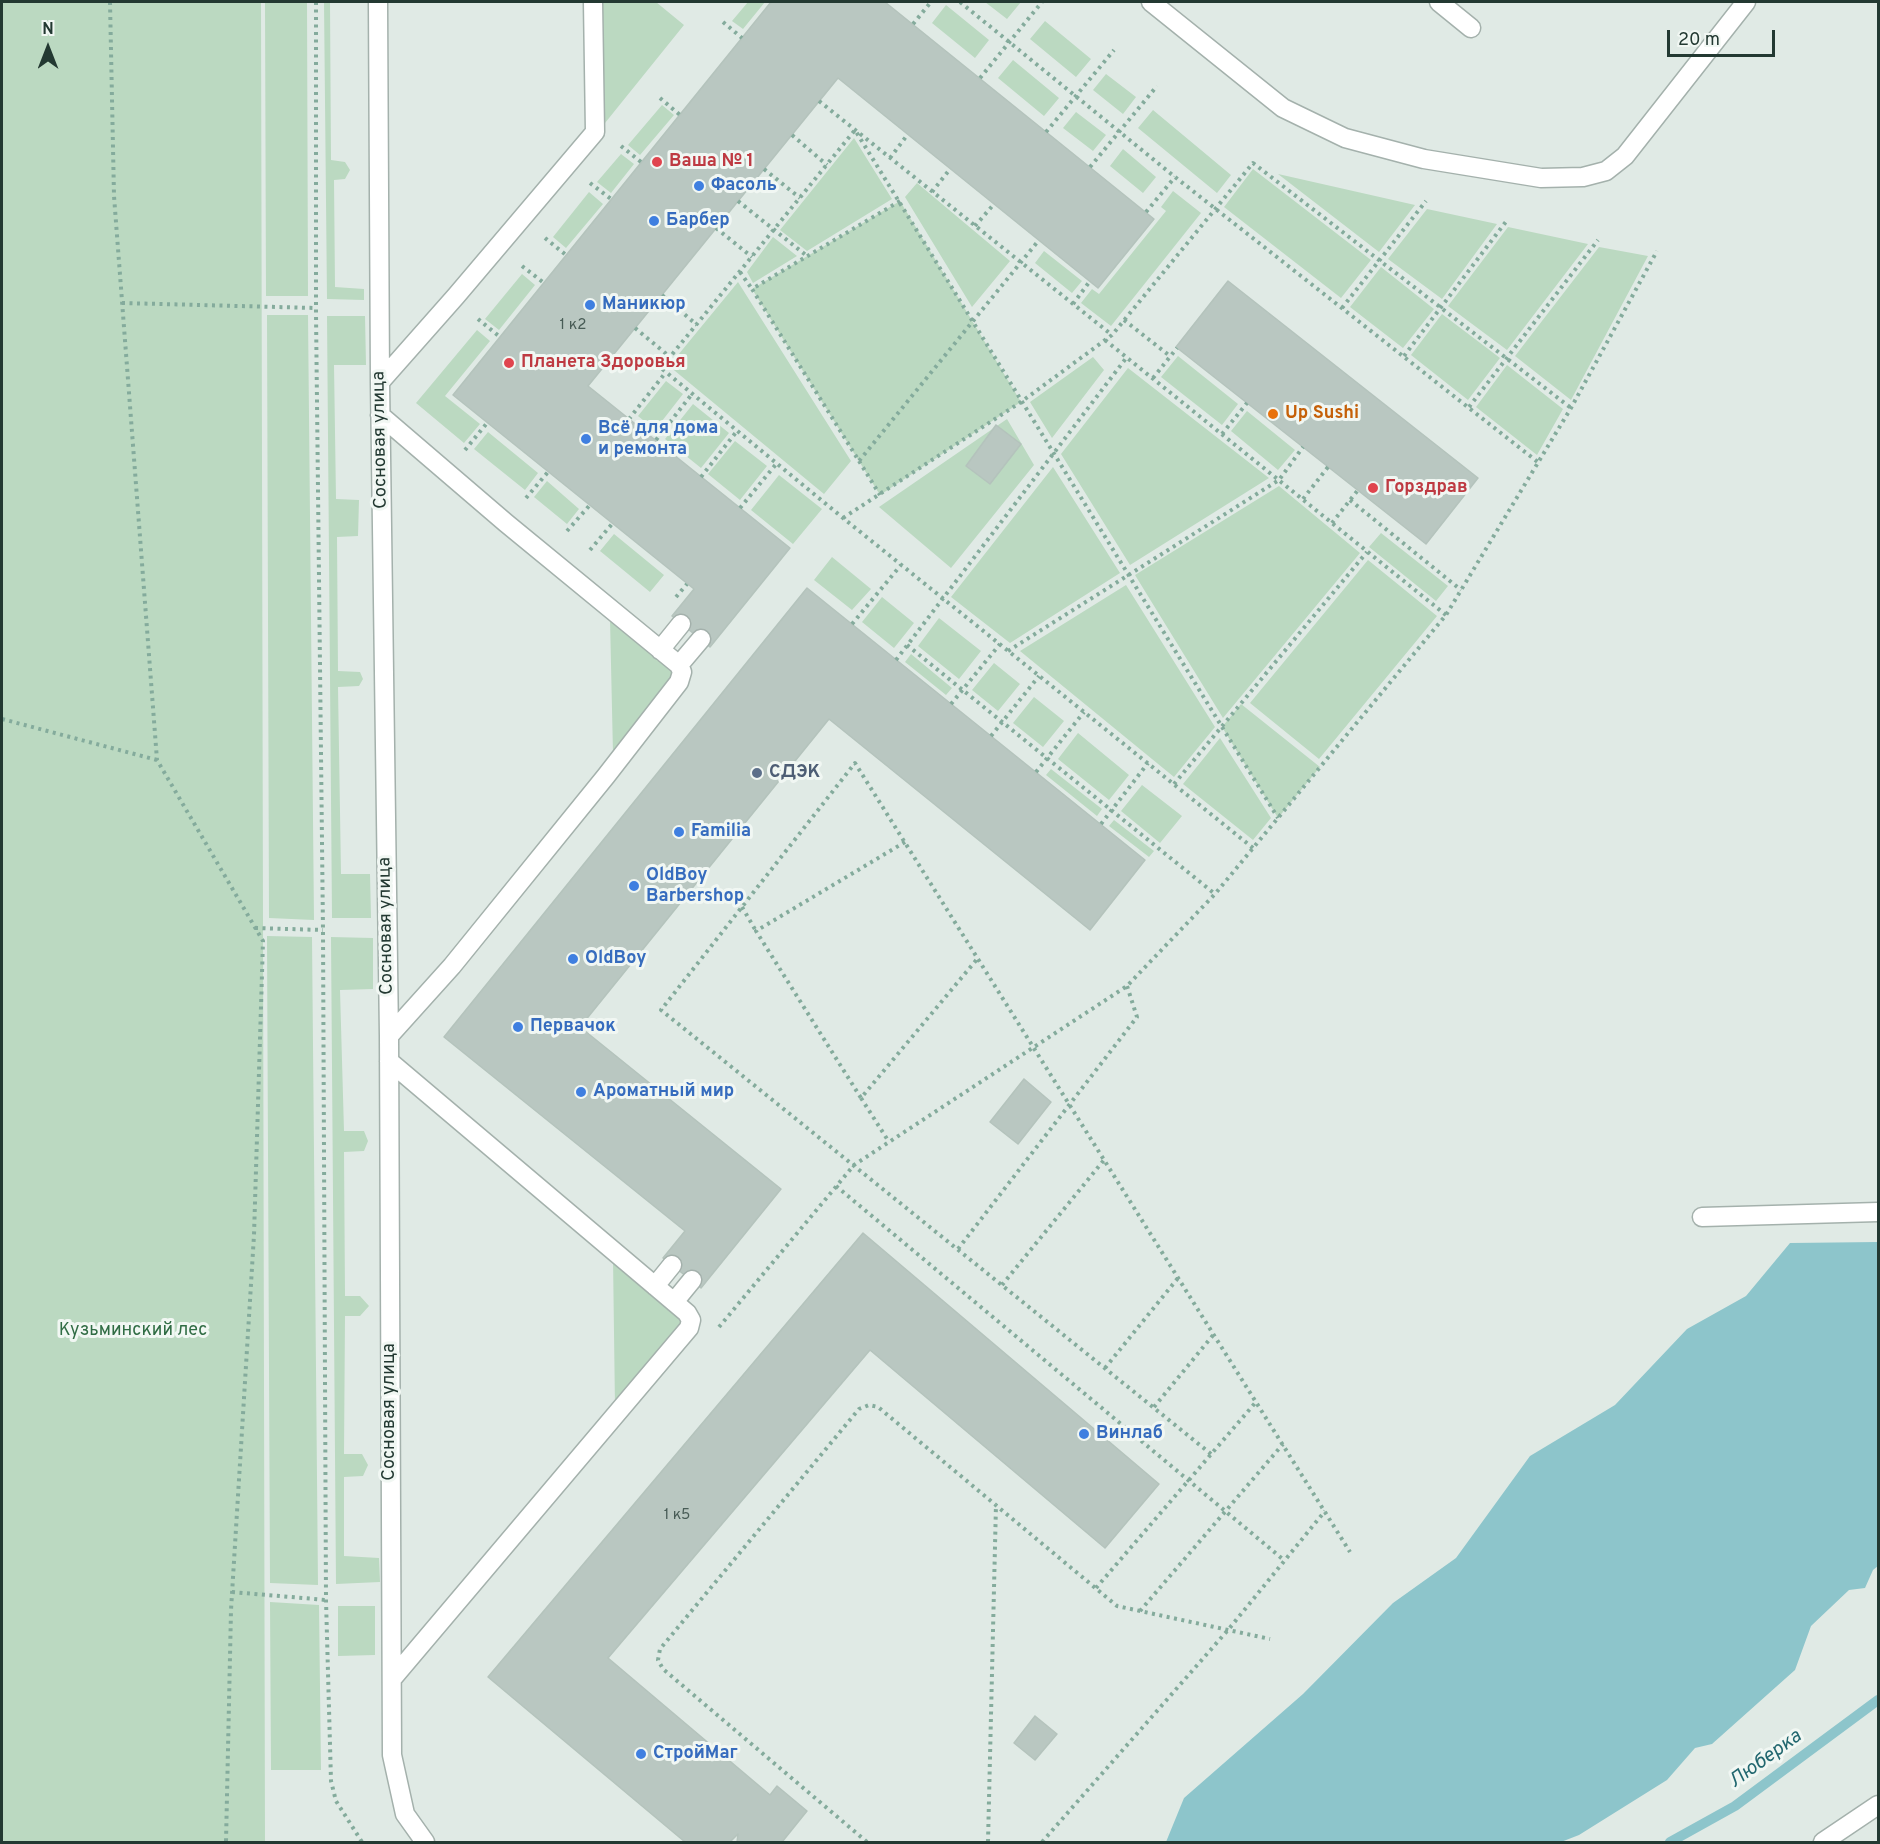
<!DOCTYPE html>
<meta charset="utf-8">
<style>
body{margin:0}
#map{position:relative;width:1880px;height:1844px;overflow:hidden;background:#e0eae5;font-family:Overpass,sans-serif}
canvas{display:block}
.frame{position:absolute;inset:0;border:3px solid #233932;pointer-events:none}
.north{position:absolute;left:18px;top:18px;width:60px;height:60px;-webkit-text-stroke:4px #f1f7f3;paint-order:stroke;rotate:0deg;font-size:16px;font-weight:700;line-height:24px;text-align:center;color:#233932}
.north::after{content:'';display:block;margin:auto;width:21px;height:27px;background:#233932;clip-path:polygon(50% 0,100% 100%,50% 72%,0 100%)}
.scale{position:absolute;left:1667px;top:30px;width:108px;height:27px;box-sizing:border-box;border:3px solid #233932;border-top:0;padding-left:8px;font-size:18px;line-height:21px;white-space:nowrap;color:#233932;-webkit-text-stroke:4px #f1f7f3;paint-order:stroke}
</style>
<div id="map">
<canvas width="1880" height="1844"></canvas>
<div class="frame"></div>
<div class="north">N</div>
<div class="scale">20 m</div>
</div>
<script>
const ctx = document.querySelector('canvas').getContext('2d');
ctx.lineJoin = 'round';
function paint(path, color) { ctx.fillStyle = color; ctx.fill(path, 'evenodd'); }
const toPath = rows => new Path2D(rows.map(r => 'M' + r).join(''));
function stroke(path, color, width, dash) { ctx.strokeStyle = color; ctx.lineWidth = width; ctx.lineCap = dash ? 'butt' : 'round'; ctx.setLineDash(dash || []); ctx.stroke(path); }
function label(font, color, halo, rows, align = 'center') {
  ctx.font = font + ' Overpass,sans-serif'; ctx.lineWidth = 6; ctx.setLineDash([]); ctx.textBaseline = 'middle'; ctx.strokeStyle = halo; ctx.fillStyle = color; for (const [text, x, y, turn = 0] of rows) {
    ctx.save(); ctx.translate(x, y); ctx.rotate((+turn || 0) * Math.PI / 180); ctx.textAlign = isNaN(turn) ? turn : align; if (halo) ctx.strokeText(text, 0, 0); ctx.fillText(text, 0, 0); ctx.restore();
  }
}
const green = toPath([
 [2,2,261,2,265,1842,2,1842],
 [265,2,307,2,308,296,266,296],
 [324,2,330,2,331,160,345,162,350,170,345,179,334,180,335,287,364,289,364,300,327,299],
 [599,2,656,2,684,25,601,128],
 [748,2,765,2,743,29,732,21],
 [985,2,1021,2,1007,19],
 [946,5,989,40,975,58,932,23],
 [1045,21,1091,59,1076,77,1030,39],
 [1013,60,1059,98,1044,116,998,78],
 [1106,74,1136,97,1123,114,1093,90],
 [662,105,674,115,640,155,628,145],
 [1153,110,1231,175,1217,193,1138,128],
 [1076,112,1106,135,1093,151,1063,128],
 [854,138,892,199,807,251,780,230],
 [1123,149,1156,177,1143,193,1110,166],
 [621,154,634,164,611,193,597,182],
 [1253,169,1371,260,1341,298,1224,207],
 [1278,174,1415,205,1379,252],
 [917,183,1010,261,972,307,905,197],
 [1173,191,1201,213,1111,326,1081,303,1092,289,1099,294,1166,211,1161,207],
 [589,192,603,204,566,248,553,237],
 [900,201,1021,402,880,495,752,289],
 [1427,209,1497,224,1442,299,1388,259],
 [1508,227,1588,244,1507,350,1448,306],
 [773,237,797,256,753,283,747,272],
 [1599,247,1648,256,1571,400,1515,356],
 [1044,251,1082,281,1072,293,1035,263],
 [1381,267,1434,309,1403,348,1350,307],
 [522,274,535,285,499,330,485,319],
 [738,282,851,461,824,494,669,366],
 [1442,314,1500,358,1468,400,1411,355],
 [267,315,308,315,314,920,269,918],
 [327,316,365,316,366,365,334,365,336,499,359,500,358,536,337,537,338,671,360,672,363,679,359,686,338,687,341,874,370,874,371,918,332,918],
 [477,330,490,341,445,396,480,424,464,443,416,403],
 [1178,356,1238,404,1222,425,1161,377],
 [1093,357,1104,370,1052,438,1030,402],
 [1507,365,1563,409,1537,455,1476,407],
 [1128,368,1269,478,1130,565,1061,454],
 [666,381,683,394,655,430,638,416],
 [693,404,729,433,701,468,665,439],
 [1247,411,1295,450,1278,470,1231,431],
 [1007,419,1034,465,951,568,879,507],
 [488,432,538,473,525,490,474,449],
 [735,441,767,466,740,500,708,474],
 [1053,467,1120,573,1010,643,951,597],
 [779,475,822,509,793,544,751,510],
 [547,481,579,509,567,524,534,497],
 [1279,486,1360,553,1223,718,1135,575],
 [1381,533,1448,586,1436,601,1369,547],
 [614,534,664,575,650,592,600,551],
 [832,557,871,589,852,610,814,580],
 [1368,560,1437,616,1319,759,1250,703],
 [1126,585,1215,727,1174,777,1020,651],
 [882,597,914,623,894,648,862,622],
 [939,618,981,651,959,679,918,646],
 [610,619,676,672,613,754],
 [911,654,952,688,946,695,905,662],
 [994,663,1020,684,998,711,972,690],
 [1034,697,1064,721,1043,747,1013,723],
 [1241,704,1320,767,1278,818,1222,727],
 [1078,733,1129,775,1109,800,1058,759],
 [1220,738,1271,818,1253,840,1183,784],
 [1051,769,1102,809,1097,816,1046,775],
 [1142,785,1182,816,1160,843,1121,811],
 [1114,820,1154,851,1149,857,1109,826],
 [267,936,312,937,318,1585,270,1583],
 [331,937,373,938,373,989,340,990,344,1131,364,1131,368,1141,364,1151,344,1152,345,1296,360,1296,369,1306,360,1316,345,1316,344,1454,362,1454,368,1465,363,1476,344,1477,344,1556,379,1558,380,1582,336,1584],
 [613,1258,688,1321,615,1407],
 [270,1602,319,1605,321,1770,271,1770],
 [338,1606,375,1606,375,1655,338,1656]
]);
const water = toPath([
 [1878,1242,1878,1566,1873,1570,1865,1588,1849,1590,1811,1626,1795,1670,1712,1744,1695,1748,1667,1780,1579,1835,1561,1842,1166,1842,1184,1798,1303,1694,1393,1603,1456,1558,1530,1456,1615,1405,1687,1329,1746,1296,1790,1243]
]);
const stream = toPath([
 [1670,1842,1735,1806,1878,1700]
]);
const building = toPath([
 [771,2,885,2,1154,219,1098,288,838,78,588,386,790,548,710,647,672,616,694,589,453,395,771,2],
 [1228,281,1478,478,1426,544,1176,347,1228,281],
 [996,425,1021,444,990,484,966,466,996,425],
 [807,588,1145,860,1090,930,829,719,580,1027,781,1189,701,1288,663,1258,685,1231,444,1037,807,588],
 [1024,1079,1051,1102,1018,1144,990,1122,1024,1079],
 [863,1233,1159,1484,1105,1548,870,1350,608,1658,770,1795,777,1786,807,1811,782,1842,737,1842,738,1834,730,1842,685,1842,488,1677,863,1233],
 [1035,1716,1057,1734,1035,1760,1014,1743,1035,1716]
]);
const path = toPath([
 [110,2,114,196,157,760,263,941,254,1235,231,1610,226,1842],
 [316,2,316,314,323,930,326,1600,331,1781,336,1801,362,1842],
 [960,2,1175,177,1539,463],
 [723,22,742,38],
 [913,24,931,2],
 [980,78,1042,2],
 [660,98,680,115],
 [819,101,1112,335],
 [1046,132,1114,50],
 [792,135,827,165],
 [621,146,641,162],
 [890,158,908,134],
 [1090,167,1157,86],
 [764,169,800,198],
 [590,183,611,199],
 [932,192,950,169],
 [738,201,807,256],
 [900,201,752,289,859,461,1039,240],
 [1146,212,1175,177],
 [975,226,994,204],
 [716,228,752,257],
 [545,238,566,255],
 [522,266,544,283],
 [740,272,752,289],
 [662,295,697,325],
 [122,303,316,308],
 [1073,304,1090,281],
 [1342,308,1426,201],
 [478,319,500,337],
 [1124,320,1170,356],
 [635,328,670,357],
 [1105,340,1446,615],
 [1404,356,1508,219],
 [1153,378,1177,348],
 [1469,407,1598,240],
 [629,419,666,372],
 [1222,434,1247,403],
 [656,440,692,394],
 [465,450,487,423],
 [859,461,880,495],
 [701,477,737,431],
 [526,498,548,472],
 [1303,499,1328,467],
 [1350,500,1461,590],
 [740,508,777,463],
 [843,518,1021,402,1112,335,1253,163,1571,408],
 [1332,523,1358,490],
 [567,531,589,506],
 [590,550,612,524],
 [676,597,687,584],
 [852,624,901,565],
 [907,645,1215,894],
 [1008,651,1279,480,1303,447],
 [896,660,1127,357],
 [951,704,1000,644],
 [2,719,157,760],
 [991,736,1039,676],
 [1036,772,1084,712],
 [1174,784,1367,552],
 [1101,824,1148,763],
 [905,842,756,931,861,1098,978,958],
 [1253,848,843,518,661,368,855,130,1278,818],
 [742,907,756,931],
 [255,928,323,930],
 [861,1098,889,1142],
 [836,1186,1285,1561],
 [958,1249,1137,1017,1127,986],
 [1002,1285,1104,1160],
 [719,1327,854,1165,1127,986,1215,894,1446,615,1571,408,1657,251],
 [1105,1368,1178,1278],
 [1154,1407,1214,1334],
 [1211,1454,661,1010,855,763,1350,1552],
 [1096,1588,1256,1402],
 [232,1592,326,1600],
 [1140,1611,1283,1444],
 [867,1842,663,1669,658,1660,660,1649,859,1409,869,1405,878,1407,1117,1606,1270,1639],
 [988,1842,996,1504],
 [1042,1842,1228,1630,1325,1511]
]);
const minor = toPath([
 [378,2,380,382,389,1036,392,1755,405,1814,425,1842],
 [1151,2,1283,108,1345,138,1424,159,1541,178,1583,177,1606,171,1625,156,1746,2],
 [1439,2,1471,28],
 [380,382,456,296,595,132,593,2],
 [380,415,506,523,679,665,682,672,679,682,606,776,452,966,389,1036],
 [660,650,681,624],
 [679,665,701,639],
 [389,1061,687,1313,691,1320,689,1328,392,1679],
 [1702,1217,1878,1212],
 [655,1286,672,1265],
 [674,1302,692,1280],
 [1823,1842,1878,1805]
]);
const markers = [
 [657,162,6,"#e0444e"],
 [699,186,6,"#3f7fe0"],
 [654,221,6,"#3f7fe0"],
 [590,305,6,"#3f7fe0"],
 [509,363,6,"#e0444e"],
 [1273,414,6,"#e8710a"],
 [586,439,6,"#3f7fe0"],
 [1373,488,6,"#e0444e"],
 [757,773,6,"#5c6f8a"],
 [679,832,6,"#3f7fe0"],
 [634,886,6,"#3f7fe0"],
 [573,959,6,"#3f7fe0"],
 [518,1027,6,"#3f7fe0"],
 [581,1092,6,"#3f7fe0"],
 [1084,1434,6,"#3f7fe0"],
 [641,1754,6,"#3f7fe0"]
];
const numberNames = [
 ["1 к2",573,326],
 ["1 к5",677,1516]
];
const healthNames = [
 ["Ваша № 1",669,162],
 ["Планета Здоровья",521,363],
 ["Горздрав",1385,488]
];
const shopNames = [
 ["Фасоль",711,186],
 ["Барбер",666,221],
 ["Маникюр",602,305],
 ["Всё для дома",598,429],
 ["и ремонта",598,450],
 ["Familia",691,832],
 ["OldBoy",646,876],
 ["Barbershop",646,897],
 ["OldBoy",585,959],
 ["Первачок",530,1027],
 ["Ароматный мир",593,1092],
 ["Винлаб",1096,1434],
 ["СтройМаг",653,1754]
];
const foodNames = [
 ["Up Sushi",1285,414]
];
const streetNames = [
 ["Сосновая улица",381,440,-91],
 ["Сосновая улица",387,926,-91],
 ["Сосновая улица",390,1412,-90]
];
const serviceNames = [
 ["СДЭК",769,773]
];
const parkNames = [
 ["Кузьминский лес",133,1331]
];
const waterNames = [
 ["Люберка",1766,1760,-36]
];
paint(green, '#bbd9c1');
paint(water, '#8dc5cb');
stroke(stream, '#8dc5cb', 10);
paint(building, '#b9c7c1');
stroke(building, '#b4c3bc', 1.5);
stroke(minor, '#a4b1ac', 21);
stroke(path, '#84ab9c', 4, [3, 4.5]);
stroke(minor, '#fff', 18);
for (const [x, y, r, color] of markers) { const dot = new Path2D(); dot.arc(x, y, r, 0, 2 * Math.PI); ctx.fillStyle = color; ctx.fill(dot); stroke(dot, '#f1f7f3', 2); }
label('15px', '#485c56', null, numberNames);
label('bold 18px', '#be3a42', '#f1f7f3', healthNames, 'left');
label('bold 18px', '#366cbe', '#f1f7f3', shopNames, 'left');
label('bold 18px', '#c56008', '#f1f7f3', foodNames, 'left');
label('18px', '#233932', '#f1f7f3', streetNames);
label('bold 18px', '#4e5e75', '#f1f7f3', serviceNames, 'left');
label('18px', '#306c44', '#f1f7f3', parkNames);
label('italic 20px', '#22676f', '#f1f7f3', waterNames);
</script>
